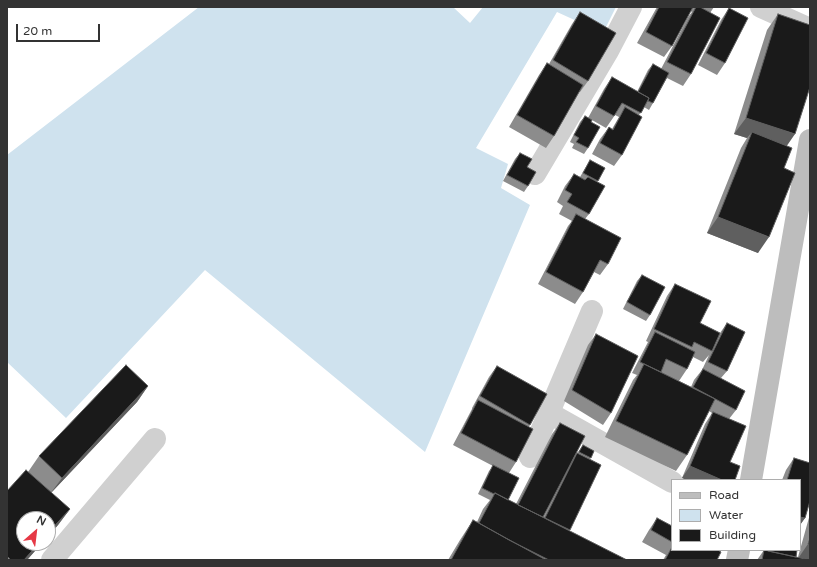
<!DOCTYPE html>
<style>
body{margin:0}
#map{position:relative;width:817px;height:567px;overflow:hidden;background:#fff;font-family:"Varela Round",sans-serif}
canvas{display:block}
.frame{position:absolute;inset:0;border:8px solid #333;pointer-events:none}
.legend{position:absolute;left:671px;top:479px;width:130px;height:72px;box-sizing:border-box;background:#fff;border:1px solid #adadad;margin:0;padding:5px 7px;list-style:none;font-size:12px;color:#333}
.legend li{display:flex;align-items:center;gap:8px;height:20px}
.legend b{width:20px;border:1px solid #adadad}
.north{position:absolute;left:16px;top:511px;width:40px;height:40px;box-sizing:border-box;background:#fff;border:1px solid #adadad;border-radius:50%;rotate:28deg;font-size:11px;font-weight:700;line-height:16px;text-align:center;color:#333}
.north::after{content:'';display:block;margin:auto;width:14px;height:18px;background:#e63946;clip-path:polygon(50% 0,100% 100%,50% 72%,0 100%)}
.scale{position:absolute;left:16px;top:24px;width:84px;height:18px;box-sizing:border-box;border:2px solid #333;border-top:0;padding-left:5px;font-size:12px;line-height:14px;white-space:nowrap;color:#333;-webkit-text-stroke:3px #fff;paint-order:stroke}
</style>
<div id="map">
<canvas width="817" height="567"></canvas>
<div class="frame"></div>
<ul class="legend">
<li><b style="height:5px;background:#bdbdbd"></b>Road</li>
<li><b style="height:11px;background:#cfe2ee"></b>Water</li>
<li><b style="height:11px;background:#1a1a1a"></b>Building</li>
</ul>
<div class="north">N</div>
<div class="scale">20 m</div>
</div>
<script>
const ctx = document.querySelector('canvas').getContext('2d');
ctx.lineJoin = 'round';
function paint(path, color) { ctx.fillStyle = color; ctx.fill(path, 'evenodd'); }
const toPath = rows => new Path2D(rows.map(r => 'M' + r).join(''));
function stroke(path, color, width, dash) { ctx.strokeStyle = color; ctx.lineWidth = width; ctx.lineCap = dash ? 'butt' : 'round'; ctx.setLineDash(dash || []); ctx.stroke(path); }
const water = toPath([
 [199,7,453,7,470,23,483,7,616,7,603,33,557,12,476,148,508,164,501,188,530,205,425,452,205,270,66,418,7,362,7,155]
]);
const street = toPath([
 [761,7,810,29],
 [535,174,608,51,631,7],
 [549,413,672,482],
 [530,457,592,311],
 [52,560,155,439]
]);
const secondary = toPath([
 [751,480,810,140],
 [737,560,739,550]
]);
const wall = toPath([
 [657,7,714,7,710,13,691,74,683,86,667,78,653,103,649,110,644,107,639,115,622,155,614,166,592,154,600,139,609,127,612,129,619,117,615,115,606,128,592,120,591,122,588,148,584,154,572,148,574,144,570,142,580,122,585,116,588,118,604,89,612,77,637,92,648,70,653,64,661,69,688,17,692,12,690,11,672,46,664,57,637,43],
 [729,8,725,63,717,75,698,65,721,20],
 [580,12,588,81,580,92,579,92,554,136,546,148,509,127,539,75,547,63,549,64,572,24],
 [778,14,787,146,784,168,758,253,707,233,741,148,747,138,734,134,767,30],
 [520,153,527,167,528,186,524,192,503,181,515,159],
 [590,160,605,168,597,182,589,214,585,219,608,264,600,275,594,272,583,292,575,304,538,284,568,226,572,221,559,214,563,206,557,202,565,186,574,174,580,177],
 [642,275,650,315,646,321,623,309,637,281],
 [675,284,700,323,720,333,727,323,727,371,721,378,736,410,729,419,730,462,735,480,687,480,682,478,705,424,712,413,709,411,687,455,676,471,605,437,633,380,637,375,632,373,648,342,646,341,667,296],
 [709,355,702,370,694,380,691,387,679,381,687,369,693,357,703,362],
 [596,334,611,413,603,425,564,401,588,345],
 [497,366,530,425,528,427,516,462,509,473,508,500,516,504,552,434,560,423,571,462,583,445,594,451,590,459,601,465,569,531,627,560,448,560,460,540,473,520,477,522,483,509,490,500,478,494,489,471,493,466,453,445,472,409,472,408,489,377],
 [559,485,543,518,543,517],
 [148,386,137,402,51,493,70,509,58,525,27,560,7,560,7,491,28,472,39,456],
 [794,458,810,463,810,501,805,518,800,525,800,480,782,480,786,470],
 [810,514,810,560,757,560,764,550,765,551,766,550,797,550,796,557,798,557],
 [657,518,672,526,672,550,718,550,717,560,663,560,666,555,642,542,649,530]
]);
const shadedWall = toPath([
 [746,118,795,134,784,150,752,132,747,138,734,134],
 [718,217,769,237,758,253,707,233],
 [148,386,137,402,50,494,62,478],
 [690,466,722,480,687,480,682,478],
 [70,509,58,525,48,537,48,533],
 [800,517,805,518,800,525],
 [39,543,42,543,27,560,24,560],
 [808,544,810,545,810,560,797,560]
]);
const building = toPath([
 [659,7,693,7,672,46,646,32,659,7],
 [696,7,700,7,720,18,691,74,667,62,696,7],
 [729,8,748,18,725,63,706,53,729,8],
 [580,12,616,33,588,81,553,60,580,12],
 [778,14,810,25,810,87,795,134,746,118,778,14],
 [547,63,583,85,554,136,517,115,547,63],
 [653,64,669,73,653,103,648,101,649,98,638,92,653,64],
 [612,77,649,98,641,113,622,103,614,116,596,106,612,77],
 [625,107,642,117,622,155,600,143,609,127,613,130,625,107],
 [585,116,592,120,591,122,600,127,588,148,576,142,579,138,574,135,585,116],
 [752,132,792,148,784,168,795,173,769,237,718,217,752,132],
 [520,153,532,159,527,167,536,172,528,186,507,175,520,153],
 [590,160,605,168,598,181,583,173,590,160],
 [574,174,585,180,588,177,605,186,589,214,567,202,572,194,565,190,574,174],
 [576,214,621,238,608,264,600,260,583,292,546,272,576,214],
 [642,275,665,287,650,315,627,302,642,275],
 [675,284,711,301,700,323,720,333,712,351,694,342,692,347,654,329,675,284],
 [727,323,745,332,727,371,708,362,727,323],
 [655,332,695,352,687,369,666,359,661,372,640,362,655,332],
 [596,334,638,356,611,413,572,390,596,334],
 [644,364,715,399,687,455,616,421,644,364],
 [126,365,148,386,62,478,39,456,126,365],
 [497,366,547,394,530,425,480,396,497,366],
 [703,369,745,391,736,410,693,387,703,369],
 [478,400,533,429,516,462,461,433,478,400],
 [713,412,746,426,730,462,740,466,735,480,722,480,690,466,713,412],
 [560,423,585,436,543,517,518,505,560,423],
 [583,445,594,451,591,458,579,452,583,445],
 [577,453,601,465,570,530,545,518,577,453],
 [794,458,810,463,810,501,805,518,800,517,800,480,787,480,794,458],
 [493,465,519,478,508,500,495,493,494,494,482,488,493,465],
 [26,470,70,509,48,533,48,519,24,519,24,543,39,543,24,560,11,560,7,556,7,491,26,470],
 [495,493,627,560,549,560,509,540,479,523,495,493],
 [657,518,672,526,672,542,651,530,657,518],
 [473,520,546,560,451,560,473,520],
 [810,538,810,545,808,544,810,538],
 [672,547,672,550,679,550,680,551,680,550,718,550,721,552,717,560,665,560,672,547],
 [764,550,805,559,804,560,762,560,764,550],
 [768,550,797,550,796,557,768,551,768,550]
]);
paint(water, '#cfe2ee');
stroke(street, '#d0d0d0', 22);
stroke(secondary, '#bdbdbd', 22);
paint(wall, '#8c8c8c');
paint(shadedWall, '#5f5f5f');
paint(building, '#1a1a1a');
stroke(building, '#5f5f5f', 1);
</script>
